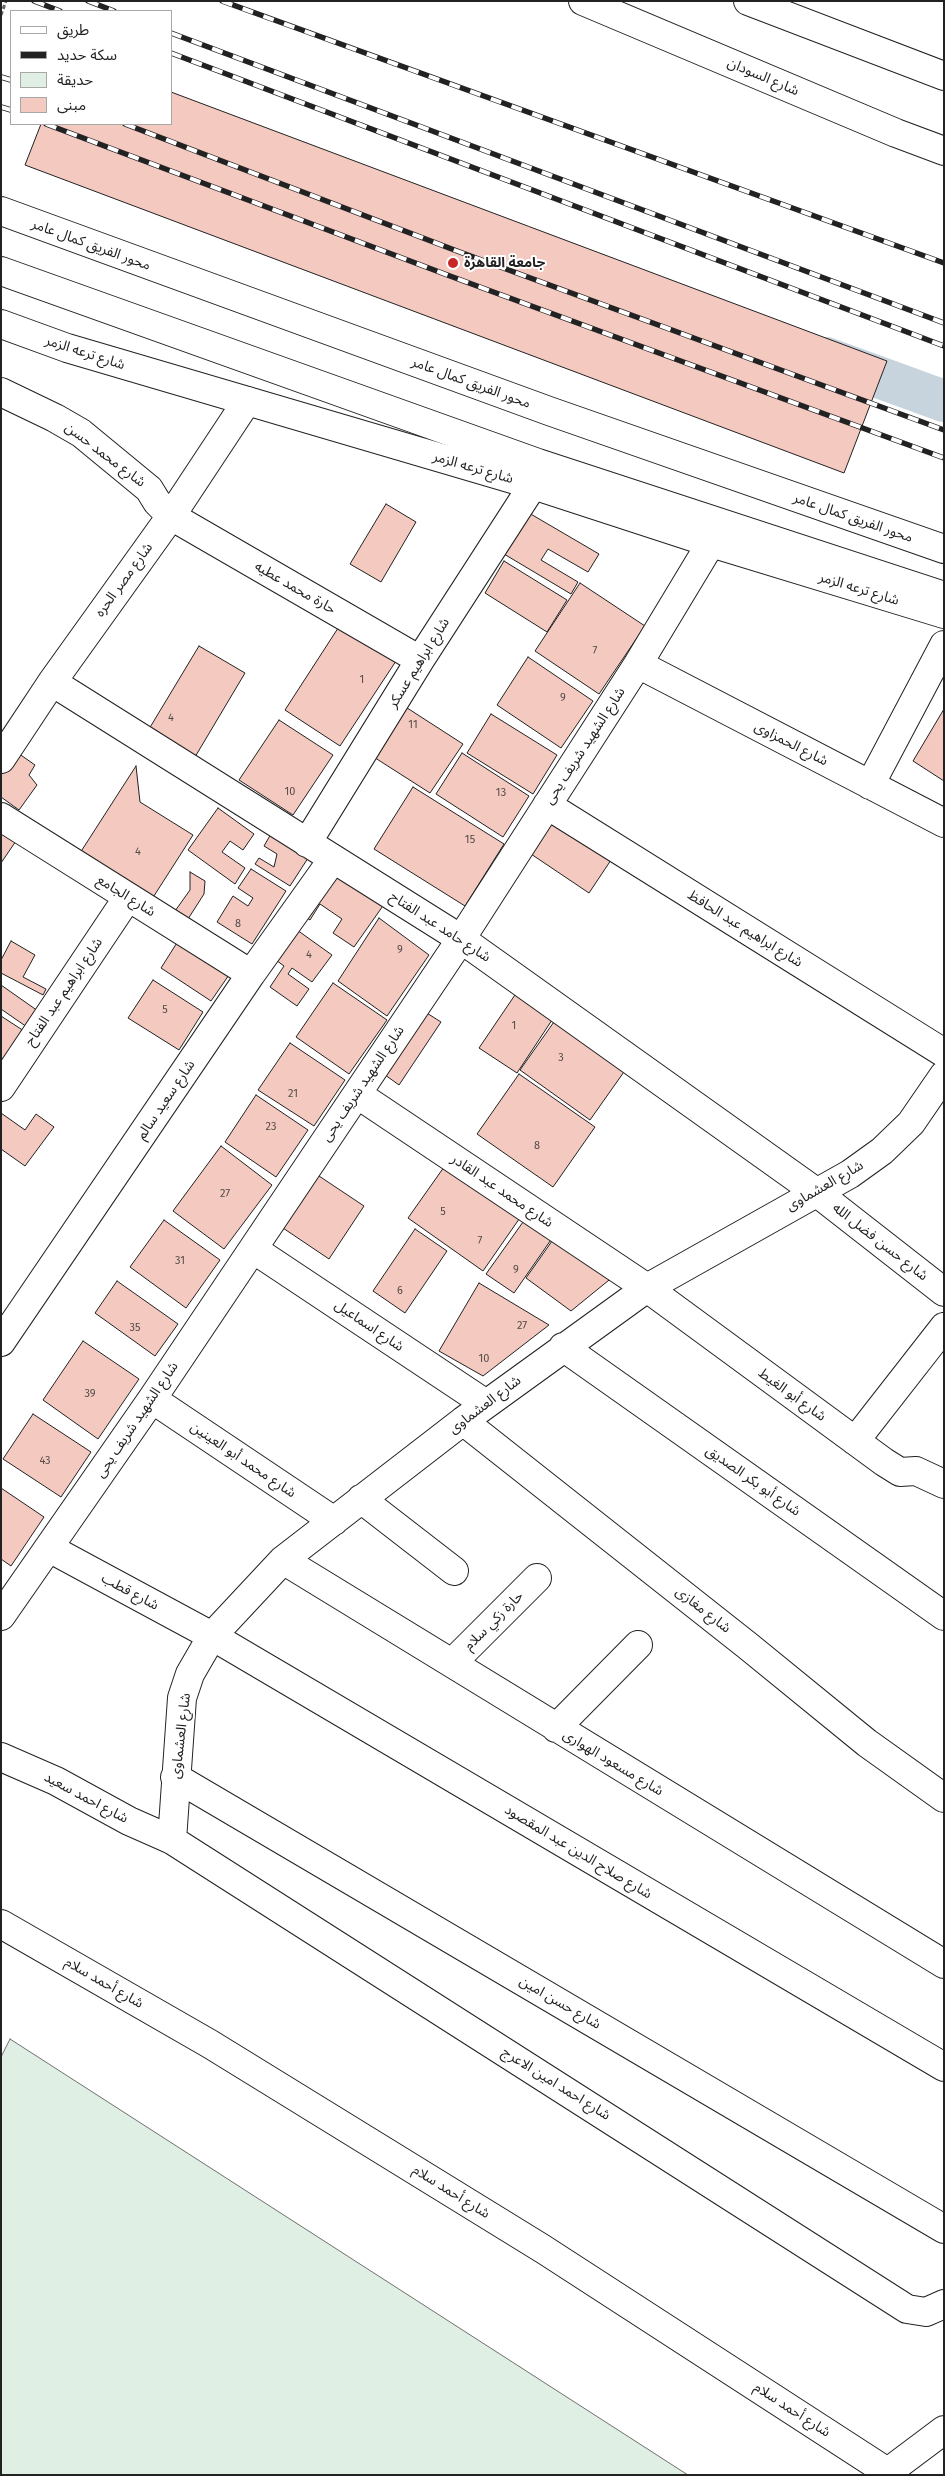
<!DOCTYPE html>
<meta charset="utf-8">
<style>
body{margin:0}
#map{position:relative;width:945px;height:2476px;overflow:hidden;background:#fff;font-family:"Fira Sans","Noto Sans Arabic",sans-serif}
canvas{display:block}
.frame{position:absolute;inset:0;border:2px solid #222;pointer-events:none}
.legend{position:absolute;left:10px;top:10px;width:162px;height:115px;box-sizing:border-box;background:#fff;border:1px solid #a7a7a7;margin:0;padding:6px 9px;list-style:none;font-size:15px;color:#222}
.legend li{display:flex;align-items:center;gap:10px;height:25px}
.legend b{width:25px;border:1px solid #a7a7a7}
</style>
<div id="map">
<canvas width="945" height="2476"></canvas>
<div class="frame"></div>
<ul class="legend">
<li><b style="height:6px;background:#fff"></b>طريق</li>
<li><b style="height:6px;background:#222"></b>سكة حديد</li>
<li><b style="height:14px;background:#e0efe3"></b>حديقة</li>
<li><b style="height:14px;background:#f3c9c0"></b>مبنى</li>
</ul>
</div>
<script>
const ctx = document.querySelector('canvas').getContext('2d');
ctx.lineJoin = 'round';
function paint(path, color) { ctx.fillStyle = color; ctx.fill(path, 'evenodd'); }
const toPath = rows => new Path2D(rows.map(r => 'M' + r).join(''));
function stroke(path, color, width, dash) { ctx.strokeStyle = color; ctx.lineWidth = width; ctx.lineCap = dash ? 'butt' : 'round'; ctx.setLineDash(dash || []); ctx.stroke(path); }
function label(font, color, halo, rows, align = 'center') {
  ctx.font = font + ' "Fira Sans","Noto Sans Arabic",sans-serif'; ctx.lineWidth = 4; ctx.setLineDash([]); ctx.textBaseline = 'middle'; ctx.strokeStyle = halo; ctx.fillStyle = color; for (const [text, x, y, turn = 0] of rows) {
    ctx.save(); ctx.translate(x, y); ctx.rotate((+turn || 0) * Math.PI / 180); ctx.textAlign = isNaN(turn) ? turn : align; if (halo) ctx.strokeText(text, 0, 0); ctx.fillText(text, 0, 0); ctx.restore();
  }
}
const green = toPath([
 [10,2039,688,2475,1,2475,1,2057,10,2039]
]);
const canal = toPath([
 [826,358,944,401]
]);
const building = toPath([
 [171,92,887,361,844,473,25,165,41,124,171,124,171,92],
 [386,504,416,522,381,582,350,564,386,504],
 [529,513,599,554,588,572,548,549,541,560,578,582,571,594,504,554,529,513],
 [504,561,567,600,547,632,485,593,504,561],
 [580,583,645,626,599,694,535,651,580,583],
 [342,622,398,658,340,746,285,710,342,622],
 [199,646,245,673,195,757,149,729,199,646],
 [528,657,593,701,561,748,497,705,528,657],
 [401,704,463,744,430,793,369,754,401,704],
 [944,709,944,781,913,761,944,709],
 [491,714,557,755,533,794,467,753,491,714],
 [279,720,333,755,293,815,239,780,279,720],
 [15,751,35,765,29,775,37,785,19,810,1,797,1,770,15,751],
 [462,753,529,796,503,837,436,794,462,753],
 [136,766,140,802,193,835,152,899,80,853,136,766],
 [413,787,504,844,465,906,374,849,413,787],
 [218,808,254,834,243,850,230,841,222,852,245,868,235,884,188,850,218,808],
 [554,814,615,854,589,893,528,852,554,814],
 [1,831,16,841,1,863,1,831],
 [272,832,310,855,290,886,255,864,259,858,274,867,277,854,264,846,272,832],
 [332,867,385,903,354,947,333,933,342,919,320,904,310,920,300,913,332,867],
 [251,869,286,891,252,944,217,922,233,896,248,906,253,898,238,888,251,869],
 [190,872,205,881,204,894,188,919,175,911,190,890,190,872],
 [379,918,429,955,387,1016,338,981,379,918],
 [290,925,332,955,312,982,292,968,288,974,309,989,297,1006,270,987,284,966,269,955,290,925],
 [180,938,231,972,211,1001,161,968,180,938],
 [11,941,35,955,23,977,46,989,43,995,1,973,1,960,11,941],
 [153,980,203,1012,179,1050,128,1018,153,980],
 [333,983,387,1020,349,1074,296,1037,333,983],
 [1,985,38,1011,27,1027,1,1009,1,985],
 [519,989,556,1014,517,1073,479,1048,519,989],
 [422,1010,441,1022,399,1085,381,1072,422,1010],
 [1,1016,24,1031,1,1068,1,1016],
 [556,1019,626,1069,590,1120,520,1070,556,1019],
 [290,1043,345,1080,314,1126,258,1090,290,1043],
 [519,1074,595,1127,553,1187,477,1134,519,1074],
 [256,1095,308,1130,276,1177,225,1142,256,1095],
 [1,1113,25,1130,36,1114,54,1127,25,1166,1,1149,1,1113],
 [221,1146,272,1185,224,1249,173,1211,221,1146],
 [449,1160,524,1212,483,1271,408,1218,449,1160],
 [313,1172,364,1206,329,1259,277,1224,313,1172],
 [528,1215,555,1234,514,1293,486,1274,528,1215],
 [164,1220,220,1260,186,1308,130,1267,164,1220],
 [415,1229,447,1251,405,1313,373,1291,415,1229],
 [557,1234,614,1276,571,1311,526,1278,557,1234],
 [117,1281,178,1324,155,1356,95,1313,117,1281],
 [479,1283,549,1325,483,1376,439,1351,479,1283],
 [83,1341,139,1379,98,1439,43,1400,83,1341],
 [33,1414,91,1452,61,1497,3,1459,33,1414],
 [1,1488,44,1517,11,1566,1,1559,1,1488]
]);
const path = toPath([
 [1,15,6,1]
]);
const street = toPath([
 [1,392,55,418,81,433,149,489,157,502,171,516,420,660],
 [638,664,944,823],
 [52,682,461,939,816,1192,944,1292],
 [1,759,52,682,171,516,247,401],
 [870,785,944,645],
 [547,805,944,1053],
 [1,817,251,974],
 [307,843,420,660,533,485],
 [1,1087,128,897],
 [357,1094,647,1288,884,1462,900,1472,916,1471,944,1484],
 [253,1249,486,1404],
 [1,1342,251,974,333,859],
 [563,1347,944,1616],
 [152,1399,334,1521],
 [463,1421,748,1646,867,1743,944,1798],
 [855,1441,944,1327],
 [361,1499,454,1571],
 [49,1548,212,1636,944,2067],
 [283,1560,944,1964],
 [1,1616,152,1399,461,939,638,664,711,543],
 [452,1663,537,1578],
 [556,1728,638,1645],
 [1,1757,56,1781,129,1821,172,1840,907,2309,926,2312,944,2304],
 [175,1777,944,2229],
 [172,1840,182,1698,190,1674,212,1636,283,1560,463,1421,647,1288,850,1174,882,1151,911,1123,944,1075],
 [1,1924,210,2044,543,2249,892,2475],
 [888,2472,944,2430]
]);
const secondary = toPath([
 [1,324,67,348,533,485,711,543,944,614]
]);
const primary = toPath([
 [583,1,896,133,944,151],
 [748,1,944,76]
]);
const highway = toPath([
 [1,211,549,411,944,549],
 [1,271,538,463,944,596]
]);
const rail = toPath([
 [34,1,60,11],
 [88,1,114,11],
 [222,1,944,263],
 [171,33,944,323],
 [171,53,944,346],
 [1,77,11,80],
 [1,107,11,110],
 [46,124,450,276,944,458],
 [125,124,457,251,944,430]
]);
const markers = [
 [453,263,6,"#c62828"]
];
const numberNames = [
 ["7",595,651],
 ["1",362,680],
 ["9",563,698],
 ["4",171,718],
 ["11",413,725],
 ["10",290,792],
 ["13",501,793],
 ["15",470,840],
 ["4",138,852],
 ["8",238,924],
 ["9",400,950],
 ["4",309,955],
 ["5",165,1010],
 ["1",514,1026],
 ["3",561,1058],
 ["21",293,1094],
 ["23",271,1127],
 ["8",537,1146],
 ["27",225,1194],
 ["5",443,1212],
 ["7",480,1241],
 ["31",180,1261],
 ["9",516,1270],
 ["6",400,1291],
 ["27",522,1326],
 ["35",135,1328],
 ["10",484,1359],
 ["39",90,1394],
 ["43",45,1461]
];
const streetNames = [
 ["شارع السودان",763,77,23],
 ["محور الفريق كمال عامر",91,245,20],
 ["شارع ترعه الزمر",85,353,18],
 ["محور الفريق كمال عامر",471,383,20],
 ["شارع محمد حسن",105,455,37],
 ["شارع ترعه الزمر",473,468,16],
 ["محور الفريق كمال عامر",853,518,19],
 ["شارع مصر الحره",124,580,-54],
 ["حارة محمد عطيه",295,588,30],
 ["شارع ترعه الزمر",859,589,17],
 ["شارع ابراهيم عسكر",419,663,-58],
 ["شارع الحمزاوى",791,744,27],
 ["شارع الشهيد شريف يحى",585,746,-57],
 ["شارع الجامع",126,896,32],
 ["شارع حامد عبد الفتاح",440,927,33],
 ["شارع ابراهيم عبد الحافظ",745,929,32],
 ["شارع ابراهيم عبد الفتاح",64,992,-56],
 ["شارع الشهيد شريف يحى",363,1084,-56],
 ["شارع سعيد سالم",166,1100,-56],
 ["شارع العشماوى",825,1186,-30],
 ["شارع محمد عبد القادر",502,1191,34],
 ["شارع حسن فضل الله",880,1242,38],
 ["شارع اسماعيل",369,1326,34],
 ["شارع أبو الغيط",792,1395,36],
 ["شارع العشماوى",485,1405,-37],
 ["شارع الشهيد شريف يحى",137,1420,-56],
 ["شارع محمد أبو العينين",243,1460,34],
 ["شارع أبو بكر الصديق",753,1481,35],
 ["شارع قطب",130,1592,28],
 ["شارع مغازى",703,1610,38],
 ["حارة زكي سلام",494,1621,-45],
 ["شارع العشماوى",181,1736,-83],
 ["شارع مسعود الهوارى",613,1763,31],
 ["شارع احمد سعيد",86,1798,28],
 ["شارع صلاح الدين عبد المقصود",578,1852,31],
 ["شارع أحمد سلام",104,1983,30],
 ["شارع حسن امين",560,2003,30],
 ["شارع احمد امين الاعرج",556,2084,32],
 ["شارع أحمد سلام",451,2192,32],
 ["شارع أحمد سلام",792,2410,33]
];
const poiNames = [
 ["جامعة القاهرة",464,263]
];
paint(green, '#e0efe3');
stroke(green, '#6f6f6f', 1);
stroke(canal, '#c7d3dd', 42);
paint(building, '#f3c9c0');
stroke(building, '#222', 1);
stroke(street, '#222', 30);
stroke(secondary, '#222', 30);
stroke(primary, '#222', 30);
stroke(highway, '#222', 30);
stroke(path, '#646464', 3, [4, 2.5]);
stroke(street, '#fff', 28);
stroke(secondary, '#fff', 28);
stroke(primary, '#fff', 28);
stroke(highway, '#fff', 28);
stroke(rail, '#222', 5.5);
stroke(rail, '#fff', 4, [11]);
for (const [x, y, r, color] of markers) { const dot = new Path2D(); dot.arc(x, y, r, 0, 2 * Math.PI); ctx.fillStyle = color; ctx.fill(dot); stroke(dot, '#fff', 2); }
label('11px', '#564c4a', null, numberNames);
label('14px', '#222', '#fff', streetNames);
label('bold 14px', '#222', '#fff', poiNames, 'left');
</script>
